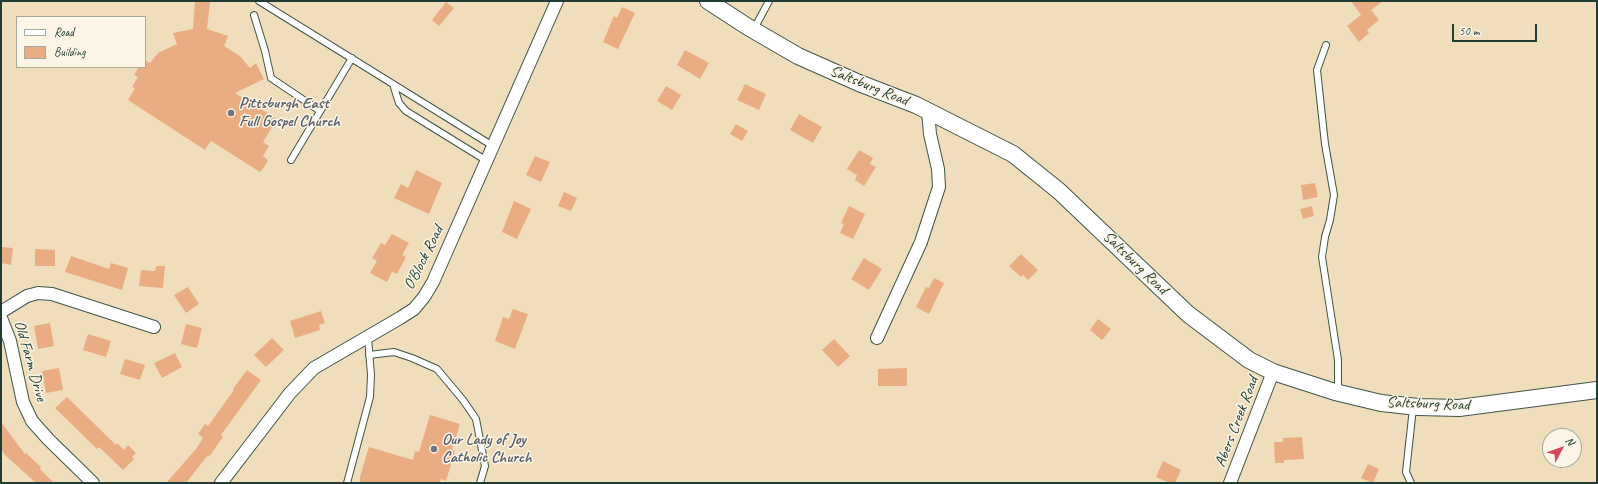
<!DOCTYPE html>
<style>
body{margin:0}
#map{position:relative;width:1598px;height:484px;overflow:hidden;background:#f0ddbc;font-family:Caveat,sans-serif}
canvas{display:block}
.frame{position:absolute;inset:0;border:2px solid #1f3d34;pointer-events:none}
.legend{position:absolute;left:16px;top:16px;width:130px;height:52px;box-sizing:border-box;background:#fcf5e5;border:1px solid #a4ab9e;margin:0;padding:5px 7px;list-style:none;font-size:12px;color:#1f3d34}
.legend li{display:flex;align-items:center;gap:8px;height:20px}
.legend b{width:20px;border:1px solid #a4ab9e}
.north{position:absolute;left:1542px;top:428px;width:40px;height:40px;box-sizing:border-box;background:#fcf5e5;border:1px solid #a4ab9e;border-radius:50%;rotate:49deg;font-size:11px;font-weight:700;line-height:16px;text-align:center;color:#1f3d34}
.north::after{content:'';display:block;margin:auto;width:14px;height:18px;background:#d1495b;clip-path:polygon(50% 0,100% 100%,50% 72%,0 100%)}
.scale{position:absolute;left:1452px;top:24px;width:85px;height:18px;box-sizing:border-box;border:2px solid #1f3d34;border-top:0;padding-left:5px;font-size:12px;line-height:14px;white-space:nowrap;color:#1f3d34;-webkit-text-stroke:3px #fcf5e5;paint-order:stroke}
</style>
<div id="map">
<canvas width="1598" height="484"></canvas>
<div class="frame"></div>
<ul class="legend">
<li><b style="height:5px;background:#fff"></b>Road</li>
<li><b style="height:11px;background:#eaad83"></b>Building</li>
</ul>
<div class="north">N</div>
<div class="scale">50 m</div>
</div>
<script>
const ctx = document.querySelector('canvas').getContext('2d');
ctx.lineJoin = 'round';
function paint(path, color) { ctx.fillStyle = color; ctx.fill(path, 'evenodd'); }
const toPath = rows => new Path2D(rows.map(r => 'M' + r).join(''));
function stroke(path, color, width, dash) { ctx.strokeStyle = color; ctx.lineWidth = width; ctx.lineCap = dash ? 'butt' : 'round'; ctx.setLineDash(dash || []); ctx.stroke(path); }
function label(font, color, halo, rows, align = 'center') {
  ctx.font = font + ' Caveat,sans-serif'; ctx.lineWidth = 3; ctx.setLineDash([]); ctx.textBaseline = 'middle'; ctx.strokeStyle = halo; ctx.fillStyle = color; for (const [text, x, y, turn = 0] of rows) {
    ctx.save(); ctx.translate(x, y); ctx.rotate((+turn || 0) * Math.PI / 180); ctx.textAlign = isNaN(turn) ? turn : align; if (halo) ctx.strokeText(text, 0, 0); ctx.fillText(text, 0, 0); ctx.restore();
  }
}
const building = toPath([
 [195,1,210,2,207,29,228,36,224,46,240,56,250,68,256,63,264,79,235,93,277,119,263,142,269,146,263,156,268,160,265,166,260,172,211,141,205,150,128,100,135,88,132,87,138,77,134,75,139,67,145,67,145,60,150,63,158,53,177,44,173,33,193,29],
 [1351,1,1383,1,1371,10,1379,20,1367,30,1369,33,1359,42,1347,26,1361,15],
 [446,2,454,8,439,26,432,20],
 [622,7,635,13,618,49,603,42,614,16,617,18],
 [685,50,709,63,700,79,677,65],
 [745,84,766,94,759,110,737,100],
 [666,86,681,95,672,110,657,101],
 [799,114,822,127,813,143,790,130],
 [736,124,748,131,742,141,730,134],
 [859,150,873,158,870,164,876,167,864,186,855,180,857,175,847,169],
 [535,156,550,162,541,182,526,175],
 [416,170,442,183,429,214,394,198,401,184,408,188],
 [1315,183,1318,197,1303,200,1301,185],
 [564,192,577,198,571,211,558,206],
 [514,201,531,209,517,239,502,232],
 [849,206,865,214,853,239,840,233,844,224,841,223],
 [1312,206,1314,216,1303,219,1300,209],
 [392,234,409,243,402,255,406,257,397,274,392,272,387,282,370,273,377,261,372,258,381,243,385,245],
 [1,247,13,248,11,265,1,263],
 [35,249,55,250,55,266,35,266],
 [1021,254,1038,270,1028,280,1023,275,1021,277,1009,266],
 [71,256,109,269,111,263,128,268,122,290,65,272],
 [864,258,882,269,869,290,851,279],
 [156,266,165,266,163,288,139,286,141,270,155,271],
 [934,278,944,283,929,314,916,307,926,287,929,288],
 [188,287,199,304,186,313,174,295],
 [513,309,528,314,515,349,495,341,503,317,509,319],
 [321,311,325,323,319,325,320,330,295,338,290,321],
 [1098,319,1111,329,1102,340,1090,330],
 [50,323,54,346,38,349,34,326],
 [186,324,202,328,197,348,181,344],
 [88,334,111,341,106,357,83,350],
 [272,338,284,350,266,367,254,355],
 [834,339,850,356,838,367,822,350],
 [175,353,182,367,162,378,154,363],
 [125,359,145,365,140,380,120,374],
 [59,368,63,390,46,393,42,371],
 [907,368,907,386,878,386,878,369],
 [247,370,261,380,221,435,223,437,209,457,208,455,186,483,166,483,196,449,203,438,198,434,205,424,208,426,234,390,233,389],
 [67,397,116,445,117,443,124,450,128,445,136,453,132,457,134,459,123,470,99,447,97,449,55,408],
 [430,415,460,424,452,450,455,451,446,481,441,479,439,483,360,483,360,477,369,447,413,460,415,451,419,452],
 [1,422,25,454,26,453,41,467,40,469,54,483,36,483,5,455,1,449],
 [1302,437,1304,459,1284,460,1284,463,1275,463,1274,442,1283,442,1283,438],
 [1163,461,1181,470,1175,483,1170,483,1156,477],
 [1368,464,1379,469,1373,483,1361,478]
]);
const lane = toPath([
 [259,1,493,146],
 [254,15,265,51,271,78,320,111],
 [754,29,769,1],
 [1326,45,1317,70,1325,144,1334,195,1330,220,1325,237,1322,257,1338,360,1338,392],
 [393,84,399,103,406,111,487,161],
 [291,160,352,58],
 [369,355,394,352,412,358,437,369,463,400,476,419,485,466,480,483],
 [347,483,370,397,371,375,368,338],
 [1411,483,1406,472,1413,408]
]);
const street = toPath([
 [1,312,27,296,38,293,52,294,154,327],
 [1,318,10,341,23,402,32,421,48,439,93,483],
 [877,338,921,242,939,187,938,169,930,134,928,111],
 [221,483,290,393,314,368,400,318,414,309,424,297,433,282,557,1],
 [1230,483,1273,372]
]);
const secondary = toPath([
 [708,1,748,27,798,56,859,83,916,105,1013,154,1059,191,1188,314,1249,360,1273,372,1335,392,1381,403,1418,407,1459,408,1597,390]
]);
const markers = [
 [231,113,4,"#6b7280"],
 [434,449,4,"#6b7280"]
];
const streetNames = [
 ["Saltsburg Road",869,86,22],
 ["O'Block Road",424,258,-63],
 ["Saltsburg Road",1135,263,44],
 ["Old Farm Drive",30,361,74],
 ["Saltsburg Road",1428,404,2],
 ["Abers Creek Road",1237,422,-69]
];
const worshipNames = [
 ["Pittsburgh East",239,104],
 ["Full Gospel Church",239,122],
 ["Our Lady of Joy",442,440],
 ["Catholic Church",442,458]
];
paint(building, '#eaad83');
stroke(lane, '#3e5548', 8);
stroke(street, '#3e5548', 14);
stroke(secondary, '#3e5548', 18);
stroke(lane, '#fff', 6);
stroke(street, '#fff', 12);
stroke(secondary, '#fff', 16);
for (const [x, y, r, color] of markers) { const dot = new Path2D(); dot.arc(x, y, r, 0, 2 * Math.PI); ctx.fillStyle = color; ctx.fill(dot); stroke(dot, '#fcf5e5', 1.5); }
label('16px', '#1f3d34', '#fcf5e5', streetNames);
label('bold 16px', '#5b616d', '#fcf5e5', worshipNames, 'left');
</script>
